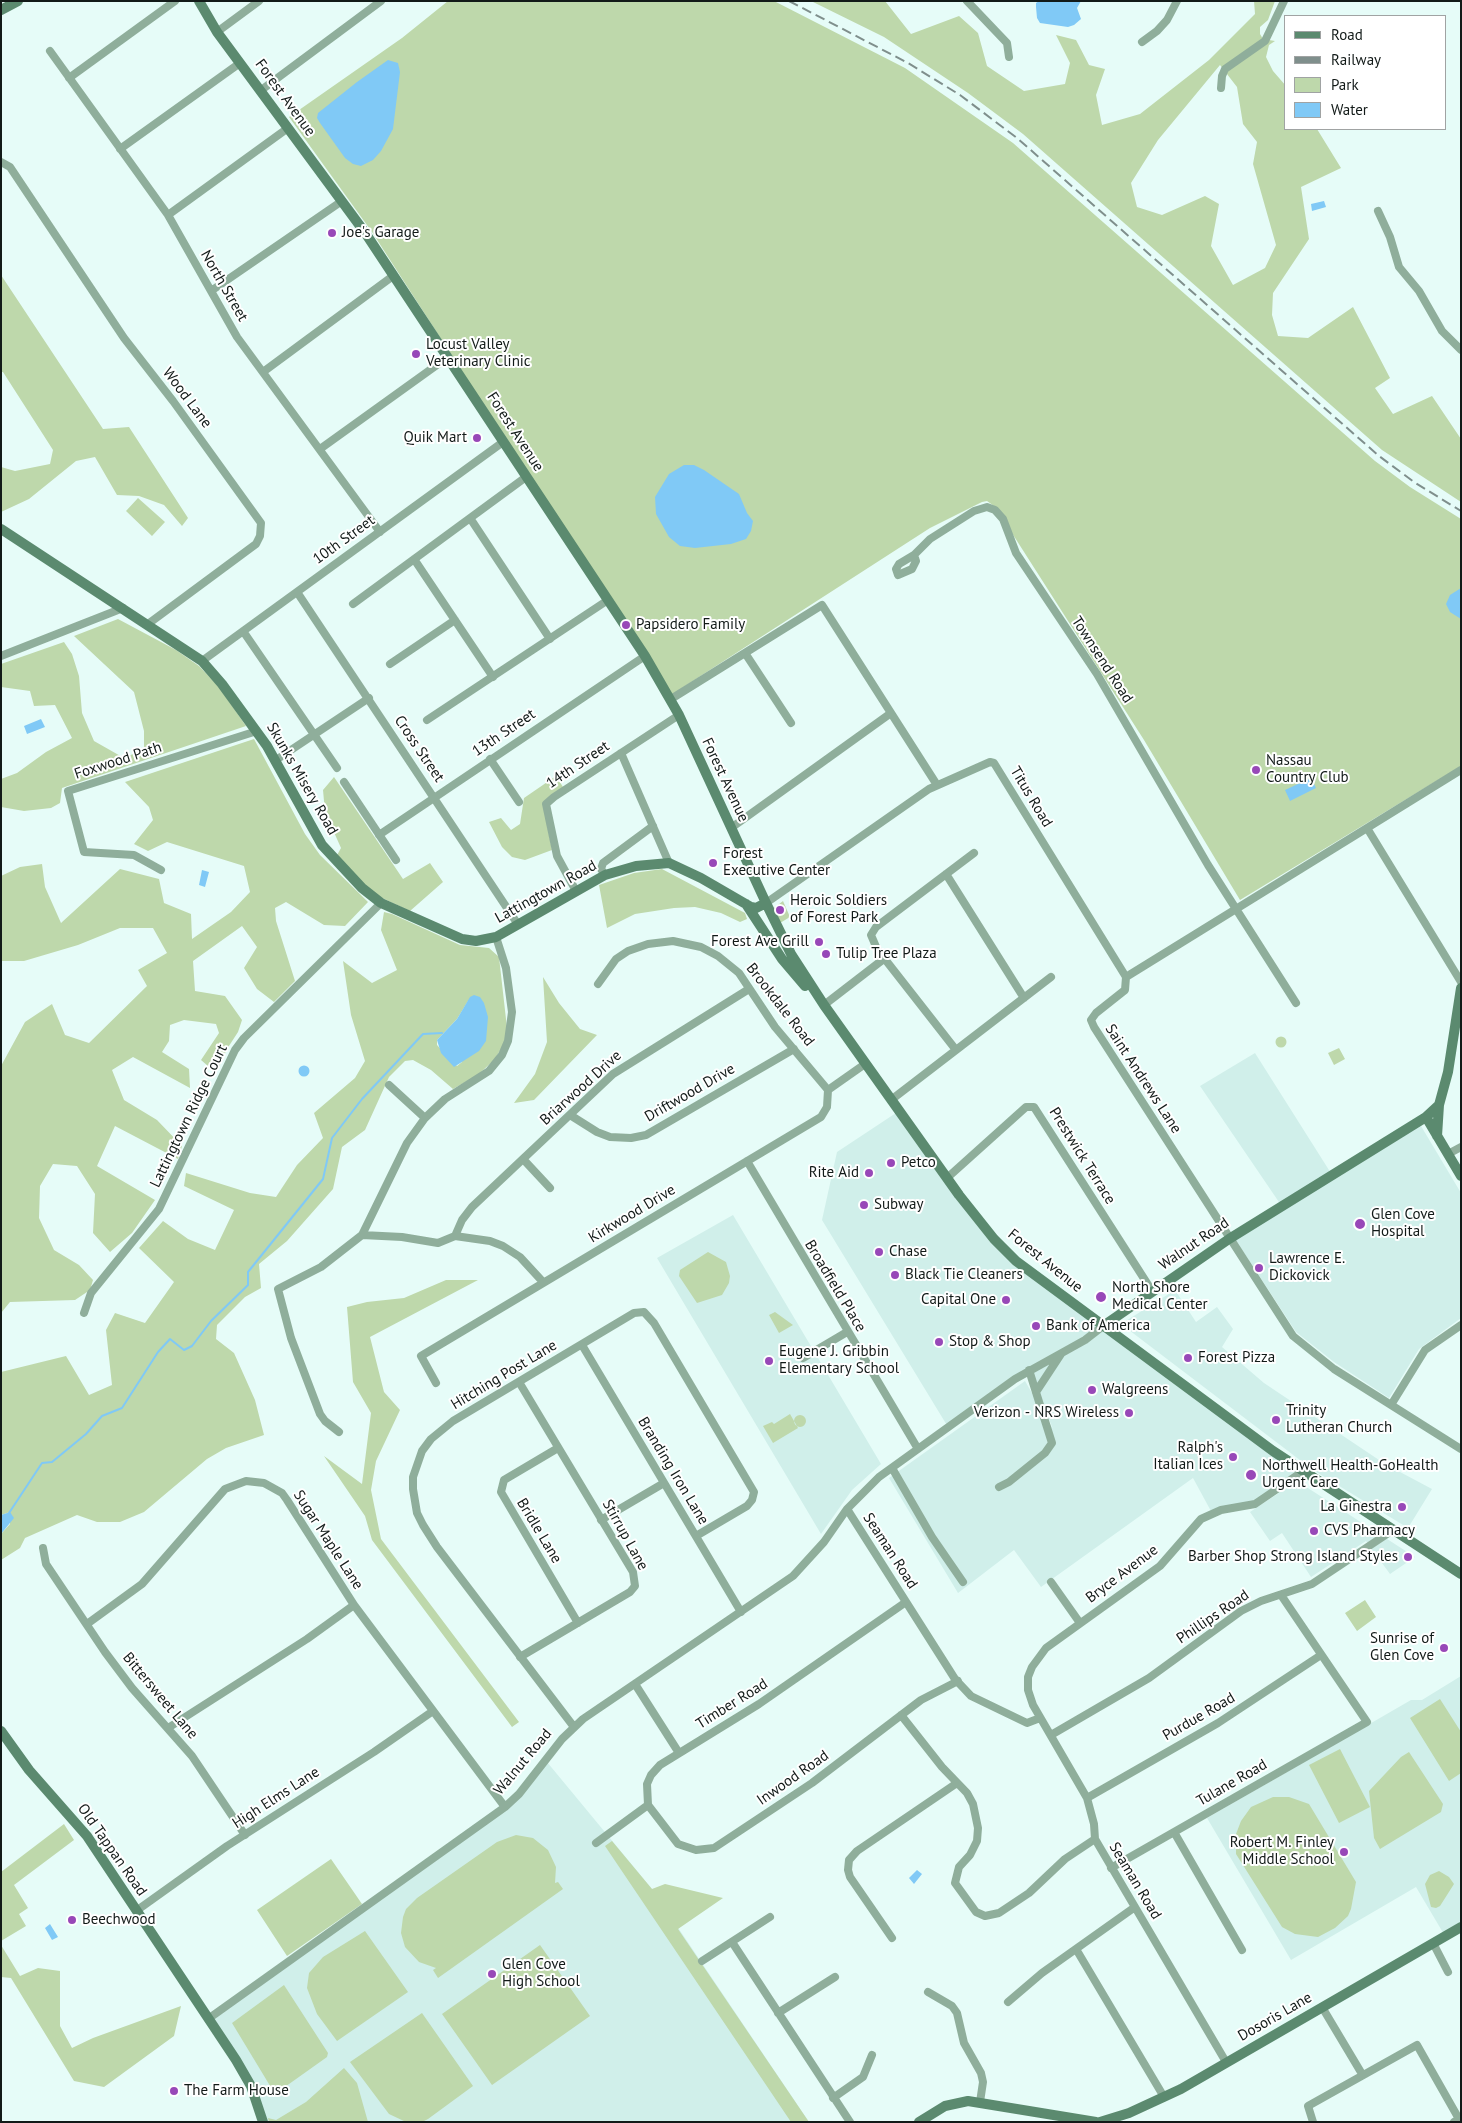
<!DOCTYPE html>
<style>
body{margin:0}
#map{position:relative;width:1462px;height:2123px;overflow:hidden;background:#e6fcf8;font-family:"PT Sans",sans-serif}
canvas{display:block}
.frame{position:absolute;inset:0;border:2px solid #121a18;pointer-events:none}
.legend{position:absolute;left:1284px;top:15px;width:162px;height:115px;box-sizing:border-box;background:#fff;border:1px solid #a0a3a3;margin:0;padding:6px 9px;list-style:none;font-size:15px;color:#121a18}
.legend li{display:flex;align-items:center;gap:10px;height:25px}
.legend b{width:25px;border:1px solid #a0a3a3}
</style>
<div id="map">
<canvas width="1462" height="2123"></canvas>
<div class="frame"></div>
<ul class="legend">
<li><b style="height:6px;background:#5b8a6f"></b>Road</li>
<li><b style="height:6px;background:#7f8f8c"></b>Railway</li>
<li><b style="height:14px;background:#bed8ab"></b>Park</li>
<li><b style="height:14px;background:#80c9f6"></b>Water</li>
</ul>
</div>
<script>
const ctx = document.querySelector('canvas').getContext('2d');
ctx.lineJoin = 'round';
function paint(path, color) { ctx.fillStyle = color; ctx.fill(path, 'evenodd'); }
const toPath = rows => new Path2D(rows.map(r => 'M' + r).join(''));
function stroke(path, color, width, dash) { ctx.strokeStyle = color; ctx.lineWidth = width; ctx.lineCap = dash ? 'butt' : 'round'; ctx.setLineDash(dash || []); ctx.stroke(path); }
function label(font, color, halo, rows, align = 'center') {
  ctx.font = font + ' "PT Sans",sans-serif'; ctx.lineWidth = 4; ctx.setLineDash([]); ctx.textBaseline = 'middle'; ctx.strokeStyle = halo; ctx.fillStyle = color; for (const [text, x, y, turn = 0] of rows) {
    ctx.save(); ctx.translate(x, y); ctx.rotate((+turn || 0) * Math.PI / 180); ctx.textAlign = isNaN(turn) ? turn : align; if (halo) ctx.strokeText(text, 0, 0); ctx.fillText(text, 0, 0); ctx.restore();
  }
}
const built = toPath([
 [1255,1053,1334,1178,1421,1126,1461,1193,1461,1318,1419,1349,1389,1398,1334,1362,1296,1332,1235,1239,1283,1208,1200,1086],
 [899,1111,1016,1261,1302,1472,1264,1499,1212,1513,1193,1478,1041,1587,1014,1550,958,1593,889,1478,1025,1381,1053,1429,1029,1371,948,1427,822,1220,837,1152],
 [733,1215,881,1464,852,1490,821,1534,657,1258],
 [1175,1290,1196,1322,1217,1307,1233,1329,1222,1347,1264,1383,1385,1464,1432,1489,1408,1528,1313,1470,1121,1324],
 [1297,1481,1415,1557,1390,1574,1366,1541,1311,1577,1282,1533,1270,1541,1250,1512],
 [1461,1676,1461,1927,1445,1936,1416,1887,1291,1960,1207,1818,1411,1700,1422,1700],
 [547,1762,652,1889,809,2122,264,2122,212,2019,506,1808]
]);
const green = toPath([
 [448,1,774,1,905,68,1013,143,1375,461,1410,487,1461,519,1461,766,1240,900,1144,740,1010,530,994,506,987,501,982,502,930,528,671,695,372,232,289,117,402,38],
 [811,1,885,1,911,34,959,16,978,33,987,66,1024,91,1065,84,1070,63,1056,35,1076,40,1089,65,1105,69,1096,95,1102,125,1140,114,1209,60,1255,14,1254,1,1275,1,1268,20,1260,27,1260,34,1263,39,1275,41,1269,45,1266,57,1273,71,1286,86,1286,129,1317,129,1341,168,1301,187,1309,239,1273,293,1272,315,1278,336,1308,338,1353,307,1390,378,1375,388,1393,414,1432,396,1461,439,1461,502,1382,450,1023,134,968,93,884,37],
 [1220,65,1237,87,1243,124,1257,142,1253,164,1276,245,1265,268,1233,285,1211,246,1219,204,1205,196,1162,215,1137,207,1131,183,1158,140],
 [1,275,103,429,129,427,188,518,182,526,164,505,139,496,117,495,95,457,76,461,29,499,1,512,1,467,15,471,50,464,53,450,3,372,1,372],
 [138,498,165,522,152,536,126,511],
 [118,619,176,650,199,666,219,687,246,726,62,788,60,803,51,808,24,811,1,807,1,779,17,773,46,752,72,738,55,705,34,706,30,691,1,687,1,664,64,642,72,654,79,676,82,713,94,741,124,758,144,749,144,731,134,692,74,636],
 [254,739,305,834,320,855,368,902,345,926,324,925,286,902,275,908,276,921,295,981,274,1002,257,989,244,968,257,947,242,926,193,961,195,991,225,996,242,1020,238,1032,227,1049,219,1067,208,1066,201,1060,219,1033,216,1024,184,1020,170,1025,169,1041,162,1052,189,1069,190,1088,133,1057,112,1070,124,1100,157,1120,182,1146,178,1159,115,1126,97,1166,155,1200,132,1233,110,1252,93,1233,95,1194,77,1166,53,1164,40,1186,39,1218,54,1250,79,1265,93,1280,90,1290,75,1300,10,1302,1,1313,1,1066,25,1022,52,1004,65,1035,89,1043,147,986,138,970,167,953,153,928,120,928,78,945,24,961,1,961,1,876,20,867,42,864,45,887,61,923,120,869,159,879,164,903,191,914,192,939,231,912,250,892,244,866,167,842,148,851,134,844,153,820,149,807,125,782],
 [556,776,563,787,543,804,552,850,525,860,512,857,502,847,489,822,501,818,511,830,520,824,524,798],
 [334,777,403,879,430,863,443,882,410,911,382,898,363,886,336,857,341,848,325,812,323,790],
 [662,869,745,913,747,919,740,922,721,913,695,907,674,908,635,914,607,928,599,885,634,873],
 [783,901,790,917,780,923,774,908],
 [384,912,392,914,460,945,489,948,499,957,507,1028,505,1042,495,1059,478,1075,453,1089,431,1070,413,1060,405,1061,389,1077,365,1130,342,1147,333,1189,287,1241,259,1264,261,1288,245,1297,217,1325,216,1339,234,1353,255,1400,264,1435,226,1448,207,1459,144,1512,120,1522,97,1522,77,1515,25,1538,20,1548,1,1560,1,1534,10,1524,10,1512,1,1515,1,1372,66,1356,89,1395,112,1385,106,1330,115,1313,145,1323,174,1282,139,1248,163,1221,188,1239,215,1250,234,1210,184,1186,186,1173,250,1193,276,1197,297,1165,323,1138,314,1113,355,1078,365,1061,351,1015,343,961,372,983,397,970,381,930],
 [468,1001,462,1062,457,1066,437,1045,437,1040,457,1019],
 [543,977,559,1003,580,1029,597,1035,534,1100,514,1103,535,1074,547,1042],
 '1275.5 1042a5.5 5.5 0 1 1 11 0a5.5 5.5 0 1 1-11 0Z',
 [1339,1048,1345,1059,1334,1065,1328,1053],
 [708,1252,726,1262,730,1276,729,1283,722,1295,697,1303,679,1276,680,1270],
 [446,1280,478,1280,370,1337,384,1392,400,1410,376,1461,371,1490,381,1539,519,1722,512,1727,372,1540,365,1516,324,1456,362,1484,371,1413,353,1382,347,1307,367,1302,404,1298],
 [775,1312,793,1325,779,1333,769,1315],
 [790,1414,798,1428,773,1443,763,1426,772,1422,774,1424],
 '794 1421a6 6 0 1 1 12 0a6 6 0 1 1-12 0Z',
 [1365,1600,1376,1617,1357,1631,1345,1613],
 [1440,1699,1461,1732,1461,1773,1449,1781,1410,1718],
 [1340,1749,1370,1807,1339,1823,1309,1765],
 [1409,1752,1443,1804,1441,1812,1380,1849,1374,1838,1369,1791,1401,1757],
 [1273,1797,1289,1797,1309,1804,1356,1882,1351,1909,1348,1916,1335,1928,1318,1937,1295,1934,1282,1927,1236,1854,1236,1834,1241,1821,1251,1807],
 [64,1824,74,1840,14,1885,28,1908,19,1914,26,1926,1,1941,1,1872],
 [516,1835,533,1838,548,1850,556,1867,555,1883,558,1882,563,1889,438,1978,433,1970,436,1968,419,1962,405,1947,401,1933,403,1917,406,1909,417,1898,497,1842],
 [612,1841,652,1889,665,1884,723,1898,678,1929,809,2122,791,2122,605,1846],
 [331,1859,362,1904,287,1956,257,1910],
 [1439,1871,1449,1877,1454,1884,1440,1906,1436,1908,1431,1907,1425,1884,1430,1875],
 [365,1931,408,1992,337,2041,317,2014,307,1988,309,1973,323,1957],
 [1,1945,20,1976,38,1968,60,1971,60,2026,72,2048,93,2038,181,2006,174,2036,104,2087,74,2081,11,1978,1,1977],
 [540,1945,590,2016,492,2085,442,2014],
 [284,1985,328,2053,327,2057,275,2094,232,2023],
 [422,2013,473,2086,428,2119,422,2122,406,2122,389,2114,350,2062],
 [344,2068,357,2083,368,2122,269,2122,268,2118,276,2120,306,2102]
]);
const water = toPath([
 [1039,1,1081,1,1077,8,1081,19,1074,25,1068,27,1040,23,1037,18,1036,7,1036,3],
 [388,60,398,63,400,72,393,129,381,151,373,160,361,166,353,164,345,158,320,123,317,118,318,113,357,82],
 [1324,201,1326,207,1312,211,1311,204],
 [684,465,694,465,704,470,739,494,747,513,753,521,751,531,746,539,731,544,695,548,680,546,669,537,656,514,655,497,669,474],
 [1461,588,1461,619,1450,612,1446,604,1450,595],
 [41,719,45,727,27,734,24,726],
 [1311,778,1316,788,1290,801,1285,790],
 [202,870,209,872,205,887,199,885],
 [474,995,480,997,484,1003,488,1017,486,1041,479,1051,454,1067,441,1053,437,1040,457,1019,470,997],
 '298.5 1071a5.5 5.5 0 1 1 11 0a5.5 5.5 0 1 1-11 0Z',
 [10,1512,14,1518,1,1534,1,1515],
 [917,1870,922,1874,914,1884,909,1878],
 [50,1924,58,1937,52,1940,45,1928]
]);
const stream = toPath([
 [9,1513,42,1463,52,1462,86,1434,102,1416,122,1408,158,1352,170,1339,184,1350,192,1346,211,1321,248,1285,248,1272,323,1179,332,1138,362,1099,423,1034,442,1033]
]);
const street = toPath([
 [967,1,1007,43,1009,57],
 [217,32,259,1],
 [1142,42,1157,31,1167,20,1177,1],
 [50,51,168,215,237,337,380,532],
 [69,78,175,1],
 [1221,88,1222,76,1225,69,1265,41,1284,1],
 [260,91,381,1],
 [120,149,240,63],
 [1,162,10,167,124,338,173,401,261,523,260,536,256,544,148,624],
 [1378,211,1390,237,1399,267,1419,291,1442,331,1461,350],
 [168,215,288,128],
 [211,291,342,201],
 [263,372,393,276],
 [320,449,448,357],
 [470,518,550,639],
 [914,555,916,561,912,569,898,575,896,569,899,564,914,555,930,539,974,511,987,507,995,510,1003,519,1016,553,1097,674,1208,865,1296,1003],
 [414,559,493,677],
 [297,592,517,923],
 [353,604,526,477],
 [243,631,337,768],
 [745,653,791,723],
 [1,656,123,608],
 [202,661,503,442],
 [390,664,455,620],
 [671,699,822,605,937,785],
 [427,720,608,600],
 [621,753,669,863],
 [490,759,519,802],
 [276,760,369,698],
 [1461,770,1126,977,1125,990,1096,1013,1091,1020,1094,1027,1293,1336,1334,1369,1461,1449],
 [344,782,396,860],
 [731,828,891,713],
 [1367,828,1461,982],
 [379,835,645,656],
 [161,870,134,855,84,852,68,791,257,731],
 [946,874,1024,998],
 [605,875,601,869,603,863,653,826],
 [576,891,557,856,546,804,554,797,679,715],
 [766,903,929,789,990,762,994,763,1126,977],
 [598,984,616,959,628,951,648,944,673,941,701,947,718,956,739,973,775,1027,828,1090],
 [824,1005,885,958],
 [956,1050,877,949,871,935,876,927,974,853],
 [389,1085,425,1118],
 [828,1090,865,1064],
 [891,1100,1051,977],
 [570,1115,597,1132,610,1137,631,1138,646,1135,794,1049],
 [1448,1154,1461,1147],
 [523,1159,550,1188],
 [747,1161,918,1449],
 [947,1178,1026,1107,1034,1107,1152,1291],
 [362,1235,407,1143,425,1118,445,1099,489,1071,502,1055,508,1041,512,1012,506,968,496,937],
 [455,1236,462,1220,472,1207,613,1074,749,989],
 [84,1313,91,1293,159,1209,235,1050,244,1038,381,903],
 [582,1345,741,1612],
 [803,1358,847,1332],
 [519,1382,633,1572,635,1586,630,1592,520,1657],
 [436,1383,421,1356,821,1117,827,1107,828,1090],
 [1036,1392,1061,1354],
 [1391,1405,1425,1350,1461,1325],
 [339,1432,325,1421,320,1414,291,1338,278,1289,321,1267,362,1235,402,1237,438,1243,455,1236,490,1241,503,1246,520,1257,543,1282],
 [558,1448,504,1480,501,1492,578,1623],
 [892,1468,932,1537,963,1582],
 [999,1487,1009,1482,1045,1453,1052,1443,1029,1370],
 [601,1520,664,1483],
 [43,1548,46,1564,105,1652,132,1688,192,1756,245,1835],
 [1051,1582,1080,1623],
 [906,1602,759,1704,660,1765,651,1775,647,1784,648,1805,678,1844,696,1850,714,1848,812,1783,921,1700,958,1681],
 [87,1624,142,1584,225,1489,246,1481,264,1483,282,1493,287,1500,354,1605,505,1807],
 [635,1684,679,1753],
 [901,1715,942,1767,967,1793,973,1804,978,1828,977,1841,970,1855,959,1867,955,1883,976,1912,985,1916,999,1913,1029,1893,1065,1859,1095,1839],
 [1040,1718,1027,1723,971,1696,955,1679,847,1509,879,1477,1015,1379,1085,1340,1103,1326],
 [574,1727,437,1547,423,1525,417,1513,413,1489,413,1477,422,1451,431,1439,453,1421,634,1313,644,1312,654,1323,754,1492,752,1500,747,1506,696,1536],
 [168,1728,307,1639,354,1605],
 [1051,1735,1149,1678,1241,1611,1261,1601,1312,1584,1393,1530],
 [1087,1798,1218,1723,1321,1655],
 [1174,1832,1242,1950],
 [596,1843,648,1805],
 [1111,1868,1367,1722,1281,1595],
 [136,1911,227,1846,374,1752,433,1711],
 [892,1938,850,1877,848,1870,849,1860,857,1851,957,1783],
 [732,1942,850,2122],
 [1433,1943,1448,1972],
 [1076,1949,1164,2097],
 [702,1961,770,1917],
 [928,1992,952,2006,957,2013,964,2043,981,2073,983,2082,980,2102],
 [1008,2002,1042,1973,1135,1907],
 [1322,2007,1362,2074],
 [778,2013,835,1977],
 [208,2019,505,1807,519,1794,562,1739,583,1719,793,1576,824,1542,847,1509],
 [1226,2062,1095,1839,1094,1824,1087,1798,1033,1705,1028,1690,1028,1677,1032,1667,1046,1648,1160,1566,1201,1519,1221,1510,1255,1504,1302,1472],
 [833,2098,863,2077,872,2055],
 [1313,2122,1308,2106,1417,2045,1459,2119,1454,2122]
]);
const secondary = toPath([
 [199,1,217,32,366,234,645,656,679,715,766,903],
 [1,10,18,1],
 [1,529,202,661,222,684,267,746,322,845,362,888,381,903,462,939,476,941,496,937,605,875,636,866,669,863,701,878,751,907,756,908,766,903,791,954,824,1005,959,1195,994,1239,1016,1261,1273,1451,1461,1574],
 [746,904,782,959,805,986],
 [1426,1117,1461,1176],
 [1437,1136,1439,1105],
 [1103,1326,1229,1239,1426,1117,1439,1105,1448,1072,1461,988],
 [1,1731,29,1770,87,1836,236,2060,251,2086,263,2122],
 [919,2122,945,2106,968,2101,1096,2122],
 [1100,2122,1129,2113,1181,2089,1461,1927]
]);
const rail = toPath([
 [789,1,908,63,960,95,1017,138,1379,456,1414,482,1461,511]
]);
const markers = [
 [332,233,5,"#9848b8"],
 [416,354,5,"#9848b8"],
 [477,438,5,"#9848b8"],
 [626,625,5,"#9848b8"],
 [1256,770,5,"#9848b8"],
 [713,863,5,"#9848b8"],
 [780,910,5,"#9848b8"],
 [819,942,5,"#9848b8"],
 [826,954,5,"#9848b8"],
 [891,1163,5,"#9848b8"],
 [869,1173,5,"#9848b8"],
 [864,1205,5,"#9848b8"],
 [1360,1224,6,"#9848b8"],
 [879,1252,5,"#9848b8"],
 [1259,1268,5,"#9848b8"],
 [895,1275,5,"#9848b8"],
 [1101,1297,6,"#9848b8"],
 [1006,1300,5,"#9848b8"],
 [1036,1326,5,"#9848b8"],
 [939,1342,5,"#9848b8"],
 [1188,1358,5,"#9848b8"],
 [769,1361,5,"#9848b8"],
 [1092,1390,5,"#9848b8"],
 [1129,1413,5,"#9848b8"],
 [1276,1420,5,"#9848b8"],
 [1233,1457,5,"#9848b8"],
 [1251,1475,6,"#9848b8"],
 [1402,1507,5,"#9848b8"],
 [1314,1531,5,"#9848b8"],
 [1408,1557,5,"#9848b8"],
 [1444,1648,5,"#9848b8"],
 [1344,1852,5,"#9848b8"],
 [72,1920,5,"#9848b8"],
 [492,1974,5,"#9848b8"],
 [174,2091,5,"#9848b8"]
];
const streetNames = [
 ["Forest Avenue",285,98,54],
 ["North Street",224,286,60],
 ["Wood Lane",187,398,53],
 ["Forest Avenue",515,432,57],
 ["10th Street",344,540,-36],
 ["Townsend Road",1102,660,57],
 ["13th Street",504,733,-34],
 ["Cross Street",419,749,56],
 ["Foxwood Path",118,761,-18],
 ["14th Street",578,765,-34],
 ["Skunks Misery Road",302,779,60],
 ["Forest Avenue",725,780,65],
 ["Titus Road",1031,797,59],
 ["Lattingtown Road",546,892,-29],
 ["Brookdale Road",780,1005,52],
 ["Saint Andrews Lane",1143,1079,57],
 ["Briarwood Drive",581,1088,-42],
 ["Driftwood Drive",690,1093,-30],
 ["Lattingtown Ridge Court",189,1116,-64],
 ["Prestwick Terrace",1082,1156,58],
 ["Kirkwood Drive",632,1214,-31],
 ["Walnut Road",1194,1244,-34],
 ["Forest Avenue",1045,1261,39],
 ["Broadfield Place",835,1286,59],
 ["Hitching Post Lane",504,1375,-31],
 ["Branding Iron Lane",673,1471,59],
 ["Bridle Lane",539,1531,59],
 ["Stirrup Lane",625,1535,61],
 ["Sugar Maple Lane",328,1540,57],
 ["Seaman Road",890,1551,57],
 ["Bryce Avenue",1122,1574,-37],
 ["Phillips Road",1213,1617,-34],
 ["Bittersweet Lane",160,1696,50],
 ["Timber Road",732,1704,-32],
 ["Purdue Road",1199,1717,-30],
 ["Walnut Road",523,1762,-50],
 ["Inwood Road",793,1778,-35],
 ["Tulane Road",1232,1783,-30],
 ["High Elms Lane",276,1798,-33],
 ["Old Tappan Road",112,1850,55],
 ["Seaman Road",1135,1881,59],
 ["Dosoris Lane",1275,2017,-30]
];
const poiNames = [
 ["Joe's Garage",342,233],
 ["Locust Valley",426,345],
 ["Veterinary Clinic",426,362],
 ["Quik Mart",467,438,"right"],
 ["Papsidero Family",636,625],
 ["Nassau",1266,761],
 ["Country Club",1266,778],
 ["Forest",723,854],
 ["Executive Center",723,871],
 ["Heroic Soldiers",790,901],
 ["of Forest Park",790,918],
 ["Forest Ave Grill",809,942,"right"],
 ["Tulip Tree Plaza",836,954],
 ["Petco",901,1163],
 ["Rite Aid",859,1173,"right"],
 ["Subway",874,1205],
 ["Glen Cove",1371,1215],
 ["Hospital",1371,1232],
 ["Chase",889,1252],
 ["Lawrence E.",1269,1259],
 ["Dickovick",1269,1276],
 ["Black Tie Cleaners",905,1275],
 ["North Shore",1112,1288],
 ["Medical Center",1112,1305],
 ["Capital One",996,1300,"right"],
 ["Bank of America",1046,1326],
 ["Stop & Shop",949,1342],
 ["Eugene J. Gribbin",779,1352],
 ["Elementary School",779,1369],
 ["Forest Pizza",1198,1358],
 ["Walgreens",1102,1390],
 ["Trinity",1286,1411],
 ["Lutheran Church",1286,1428],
 ["Verizon - NRS Wireless",1119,1413,"right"],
 ["Ralph's",1223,1448,"right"],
 ["Italian Ices",1223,1465,"right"],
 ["Northwell Health-GoHealth",1262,1466],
 ["Urgent Care",1262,1483],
 ["La Ginestra",1392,1507,"right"],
 ["CVS Pharmacy",1324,1531],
 ["Barber Shop Strong Island Styles",1398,1557,"right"],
 ["Sunrise of",1434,1639,"right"],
 ["Glen Cove",1434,1656,"right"],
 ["Robert M. Finley",1334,1843,"right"],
 ["Middle School",1334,1860,"right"],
 ["Beechwood",82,1920],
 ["Glen Cove",502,1965],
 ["High School",502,1982],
 ["The Farm House",184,2091]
];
paint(built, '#d0efea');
paint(green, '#bed8ab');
paint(water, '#80c9f6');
stroke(stream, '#80c9f6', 2);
stroke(street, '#8fae9b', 8);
stroke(secondary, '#5b8a6f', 10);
stroke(rail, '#7f8f8c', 2, [10, 5]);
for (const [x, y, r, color] of markers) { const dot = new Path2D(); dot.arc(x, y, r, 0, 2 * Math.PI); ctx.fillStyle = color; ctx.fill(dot); stroke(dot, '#fff', 2); }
label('15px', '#121a18', '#fff', streetNames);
label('15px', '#121a18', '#fff', poiNames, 'left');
</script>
